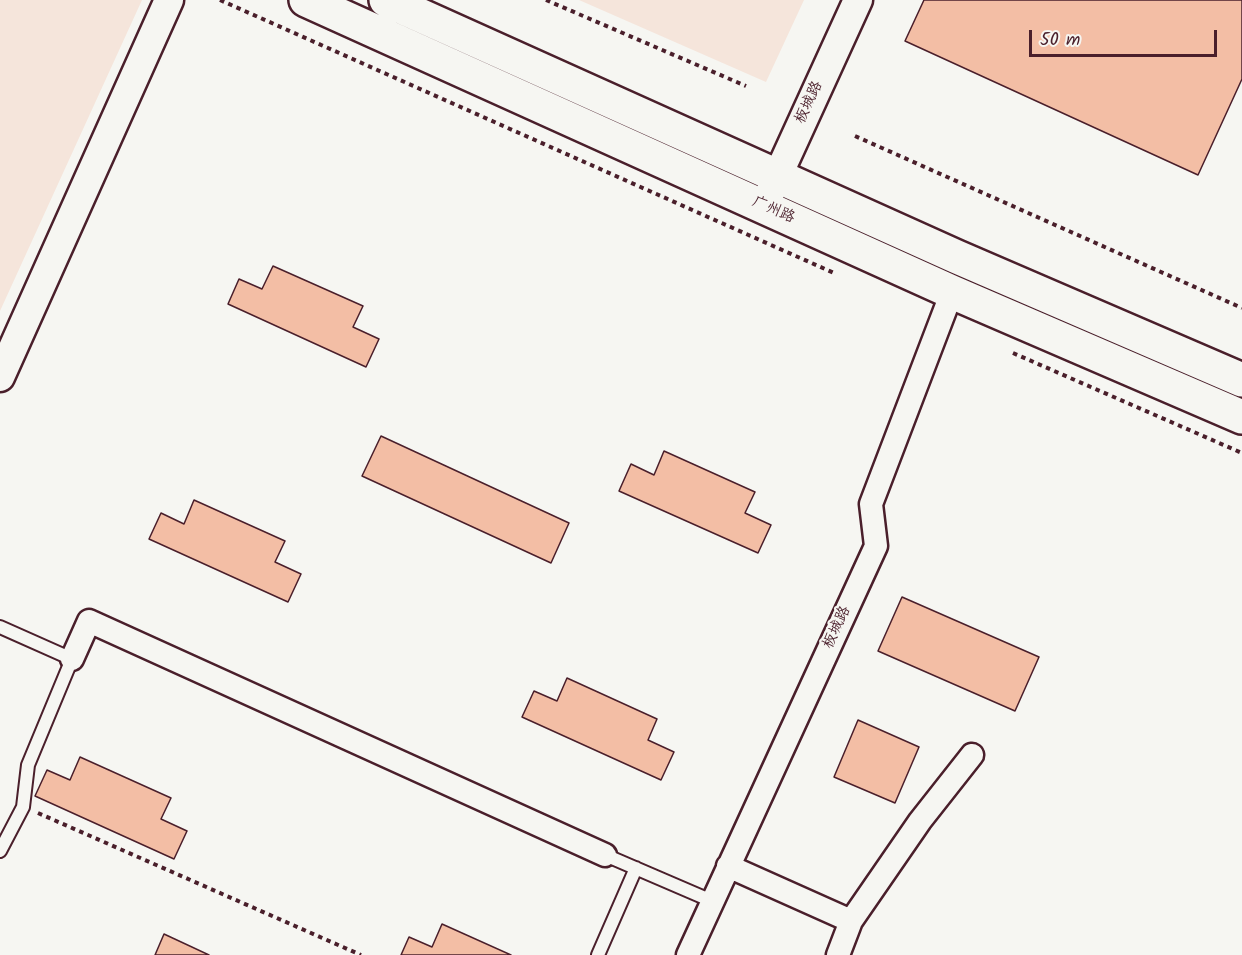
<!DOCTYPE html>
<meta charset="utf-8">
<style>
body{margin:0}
#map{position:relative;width:1242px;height:955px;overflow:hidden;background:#f6f6f2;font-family:Kalam,sans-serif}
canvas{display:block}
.scale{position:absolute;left:1029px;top:30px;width:188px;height:27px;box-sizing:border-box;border:3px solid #4a1f2b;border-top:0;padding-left:8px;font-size:18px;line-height:21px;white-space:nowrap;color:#4a1f2b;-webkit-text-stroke:4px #f6f6f2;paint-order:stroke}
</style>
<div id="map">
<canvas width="1242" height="955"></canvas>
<div class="scale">50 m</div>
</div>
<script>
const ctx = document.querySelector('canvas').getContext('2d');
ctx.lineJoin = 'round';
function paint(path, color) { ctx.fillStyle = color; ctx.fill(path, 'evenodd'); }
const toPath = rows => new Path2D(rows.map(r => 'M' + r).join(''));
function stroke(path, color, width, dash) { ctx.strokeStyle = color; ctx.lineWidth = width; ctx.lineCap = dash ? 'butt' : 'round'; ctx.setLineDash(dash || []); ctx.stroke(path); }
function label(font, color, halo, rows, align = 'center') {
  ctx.font = font + ' Kalam,"LXGW WenKai TC",sans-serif'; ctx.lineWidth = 4.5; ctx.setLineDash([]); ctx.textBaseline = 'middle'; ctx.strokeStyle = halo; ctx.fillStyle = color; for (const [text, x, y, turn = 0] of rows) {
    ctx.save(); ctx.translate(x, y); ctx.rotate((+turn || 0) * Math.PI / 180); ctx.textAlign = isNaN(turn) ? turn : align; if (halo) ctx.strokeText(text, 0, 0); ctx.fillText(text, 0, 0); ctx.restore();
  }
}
const built = toPath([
 [0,0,142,0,0,311],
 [579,0,804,0,766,82]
]);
const building = toPath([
 [924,0,1242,0,1242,79,1198,175,905,41,924,0],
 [273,266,363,306,353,327,379,339,366,367,228,304,239,279,262,289,273,266],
 [381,436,569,523,551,563,362,476,381,436],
 [664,451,755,492,745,513,771,525,758,553,619,491,631,464,654,475,664,451],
 [194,500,285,541,275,562,301,574,288,602,149,539,161,513,184,524,194,500],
 [902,597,1039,657,1015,711,878,651,902,597],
 [567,678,657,719,648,740,674,752,661,780,522,717,534,691,557,701,567,678],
 [858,720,919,747,895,803,834,777,858,720],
 [80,757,171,798,161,819,187,831,174,859,35,796,47,770,70,780,80,757],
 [442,924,511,955,401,955,409,937,432,947,442,924],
 [164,934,209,955,155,955,164,934]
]);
const path = toPath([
 [220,0,834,273],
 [546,0,746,86],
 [855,136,1242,308],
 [1013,353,1242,453],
 [38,813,361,955]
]);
const service = toPath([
 [0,627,72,659,28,765,23,807,0,851],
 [605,855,712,901],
 [598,955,636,868]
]);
const minor = toPath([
 [72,659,89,621,605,855],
 [728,866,851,921],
 [688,955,876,546,871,504,952,292],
 [838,955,851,921,920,821,972,755]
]);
const tertiary = toPath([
 [768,197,858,0],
 [0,377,169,0]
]);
const secondary = toPath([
 [306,0,952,292,1242,417],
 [386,0,957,257,1242,380]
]);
const streetNames = [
 ["板城路",810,103,-65],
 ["广州路",773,211,24],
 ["板城路",838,628,-65]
];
paint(built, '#f5e5db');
paint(building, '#f3bea5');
stroke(building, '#4a1f2b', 1.5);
stroke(service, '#4a1f2b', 16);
stroke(minor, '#4a1f2b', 27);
stroke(tertiary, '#4a1f2b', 33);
stroke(secondary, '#4a1f2b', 38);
stroke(path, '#4a1f2b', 4, [4.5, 4.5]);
stroke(service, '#f6f6f2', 12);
stroke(minor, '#f6f6f2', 22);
stroke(tertiary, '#f6f6f2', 28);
stroke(secondary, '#f6f6f2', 33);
label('15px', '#4a1f2b', '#f6f6f2', streetNames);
</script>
